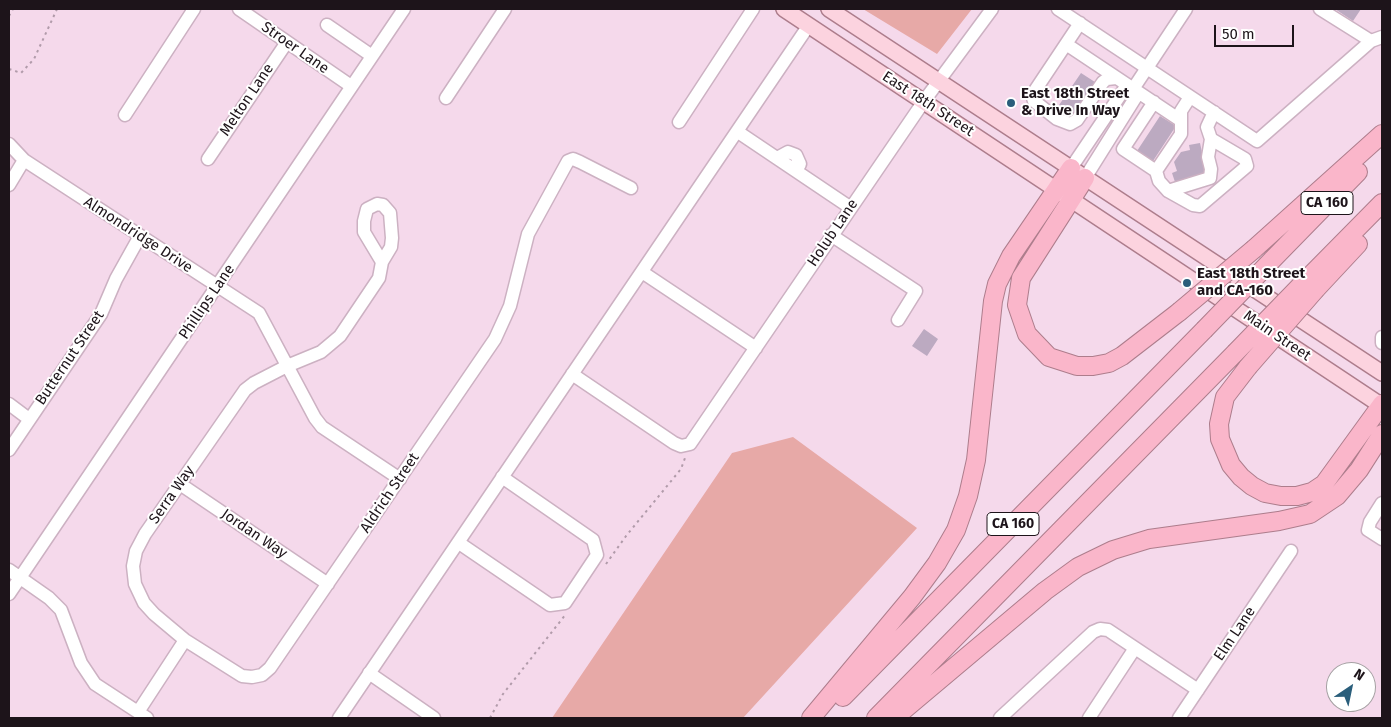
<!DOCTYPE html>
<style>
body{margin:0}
#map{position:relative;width:1391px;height:727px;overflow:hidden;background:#f5d9eb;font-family:"Fira Sans",sans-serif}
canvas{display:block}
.frame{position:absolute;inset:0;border:10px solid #1d141a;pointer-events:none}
.north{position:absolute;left:1326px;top:662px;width:50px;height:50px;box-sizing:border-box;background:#fff;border:1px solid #a5a1a3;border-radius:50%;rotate:34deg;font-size:14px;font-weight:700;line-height:20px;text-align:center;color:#1d141a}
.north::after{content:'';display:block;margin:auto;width:18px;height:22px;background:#2a5e7b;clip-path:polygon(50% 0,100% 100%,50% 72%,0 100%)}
.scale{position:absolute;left:1214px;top:25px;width:80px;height:22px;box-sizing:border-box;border:2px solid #1d141a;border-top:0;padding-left:6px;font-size:15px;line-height:18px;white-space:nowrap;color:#1d141a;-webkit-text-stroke:4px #fff;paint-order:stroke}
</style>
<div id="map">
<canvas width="1391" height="727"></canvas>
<div class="frame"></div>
<div class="north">N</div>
<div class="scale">50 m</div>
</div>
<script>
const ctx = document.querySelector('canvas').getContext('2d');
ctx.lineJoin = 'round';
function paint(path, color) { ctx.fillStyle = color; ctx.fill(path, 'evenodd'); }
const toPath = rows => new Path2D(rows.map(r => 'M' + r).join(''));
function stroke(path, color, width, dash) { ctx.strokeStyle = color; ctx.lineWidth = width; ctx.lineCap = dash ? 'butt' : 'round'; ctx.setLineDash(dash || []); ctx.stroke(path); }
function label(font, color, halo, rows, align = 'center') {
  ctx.font = font + ' "Fira Sans",sans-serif'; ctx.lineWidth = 4; ctx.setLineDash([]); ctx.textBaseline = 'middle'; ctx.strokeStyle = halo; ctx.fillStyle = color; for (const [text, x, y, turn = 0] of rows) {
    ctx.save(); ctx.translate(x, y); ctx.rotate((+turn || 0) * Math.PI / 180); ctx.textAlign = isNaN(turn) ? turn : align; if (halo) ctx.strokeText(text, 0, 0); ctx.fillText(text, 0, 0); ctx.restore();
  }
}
const green = toPath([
 [863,9,972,9,937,54],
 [793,437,917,528,743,718,552,718,732,453]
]);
const building = toPath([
 [1335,9,1361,9,1353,21],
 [1081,73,1098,84,1075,120,1057,108],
 [1160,116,1176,126,1153,161,1137,151],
 [1200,143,1207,176,1175,182,1172,173,1177,171,1174,162,1181,152,1190,150,1189,145],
 [924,329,938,339,927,356,912,346]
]);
const path = toPath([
 [9,16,13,9],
 [9,69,21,73,34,59,57,9],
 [606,564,626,536,681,469,685,458],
 [490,718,503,694,566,614]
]);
const minor = toPath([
 [239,9,351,86],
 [1058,9,1257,141,1371,41,1382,37],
 [1320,9,1371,41],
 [1080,23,1032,95,1034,101,1057,119,1070,124,1077,120,1103,82,1107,79,1116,78],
 [327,25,372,56],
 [1066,44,1180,120],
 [1133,89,1186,9],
 [446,98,505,9],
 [1154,102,1123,149,1156,171,1159,181,1168,191,1193,205,1200,206,1247,166,1245,159,1211,139,1207,127,1214,112],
 [125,115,194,9],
 [679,122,753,9],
 [738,132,851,208],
 [9,144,24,160,259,313,315,418,322,427,400,479],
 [777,158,788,152,796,155,800,164,796,171],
 [208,159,287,42],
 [1071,168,1125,88,1133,89],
 [1156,171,1181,134,1181,111,1190,97],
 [1085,178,1137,95,1133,89],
 [9,185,24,160],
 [1168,191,1210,178,1211,169,1208,157,1211,139],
 [831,235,916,291,898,320],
 [382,262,364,232,364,221,367,209,377,204,383,205,390,213,392,238,391,247,382,262,379,278,340,336,321,352,287,366,254,383,245,390,145,534,136,551,133,566,135,584,144,603,154,614,185,640,242,676,252,677,262,675,270,668,495,339,510,306,528,234,568,161,573,159,580,162,631,188],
 [642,272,756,348],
 [1382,337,1382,343],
 [572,374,674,443,681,446,690,444,924,101,992,9],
 [9,404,29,419],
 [9,450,101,314,116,279,140,236],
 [180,484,328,584],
 [1382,503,1370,522,1368,530,1382,539],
 [459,543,550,605,565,603,597,555,593,540,502,477],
 [9,570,49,598,61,610,81,663,95,684,147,718],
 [9,594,404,9],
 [369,673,434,718],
 [138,712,185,640],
 [339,718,809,25],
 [1000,718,1093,632,1100,629,1108,630,1198,690],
 [1089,718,1135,648],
 [1179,718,1291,551]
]);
const major = toPath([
 [784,9,1382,406],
 [829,9,1382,373]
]);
const highway = toPath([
 [1085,178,1021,278,1017,305,1027,334,1049,357,1077,366,1093,366,1109,363,1122,356,1179,312],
 [1254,249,1382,134],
 [1272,260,1358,172],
 [1304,282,1382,203],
 [1316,289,1358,244],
 [1248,367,1225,397,1219,424,1220,439,1231,465,1241,477,1252,486,1265,493,1281,496,1297,496,1312,492,1324,484,1382,404],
 [843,697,1204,330],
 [811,718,912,597,937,563,956,530,968,496,976,460,993,301,997,284,1011,256,1071,168],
 [876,718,1235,353],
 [894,718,1045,591,1078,567,1113,550,1149,539,1279,521,1310,514,1337,496,1359,470,1382,434]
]);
const highwayBridge = toPath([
 [1179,312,1254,249],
 [1204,330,1272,260],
 [1235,353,1304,282],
 [1248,367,1316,289]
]);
const markers = [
 [1011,103,5,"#2a5e7b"],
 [1187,283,5,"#2a5e7b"]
];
const shields = [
 [1327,203,52],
 [1013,524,52]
];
const shieldNames = [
 ["CA 160",1327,203],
 ["CA 160",1013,524]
];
const streetNames = [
 ["Stroer Lane",295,48,35],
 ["Melton Lane",247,100,-56],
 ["East 18th Street",928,104,33],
 ["Holub Lane",833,233,-56],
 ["Almondridge Drive",138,235,33],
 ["Phillips Lane",207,302,-56],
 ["Main Street",1277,336,34],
 ["Butternut Street",70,358,-56],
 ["Aldrich Street",390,493,-56],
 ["Serra Way",172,495,-55],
 ["Jordan Way",254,534,34],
 ["Elm Lane",1235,634,-56]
];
const poiNames = [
 ["East 18th Street",1021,94],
 ["& Drive In Way",1021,111],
 ["East 18th Street",1197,274],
 ["and CA-160",1197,291]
];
paint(green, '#e7a9a7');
paint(building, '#bcaac1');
stroke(minor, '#ccb1c2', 15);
stroke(major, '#ad7d8c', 18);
stroke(highway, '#ad7d8c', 20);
stroke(path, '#b19baa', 2, [2.5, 4]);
stroke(minor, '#fff', 12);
stroke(major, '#fcd3df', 15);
stroke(highway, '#fab6ca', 18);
stroke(highwayBridge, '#ad7d8c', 20, []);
stroke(highwayBridge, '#fab6ca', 18);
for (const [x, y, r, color] of markers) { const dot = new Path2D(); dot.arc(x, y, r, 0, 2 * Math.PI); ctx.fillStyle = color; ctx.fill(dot); stroke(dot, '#fff', 2); }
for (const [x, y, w] of shields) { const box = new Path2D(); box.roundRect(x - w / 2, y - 11.5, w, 23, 4); ctx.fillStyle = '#fff'; ctx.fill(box); stroke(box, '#1d141a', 1); }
label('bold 14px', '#1d141a', null, shieldNames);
label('15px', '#1d141a', '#fff', streetNames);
label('bold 15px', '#1d141a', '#fff', poiNames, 'left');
</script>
